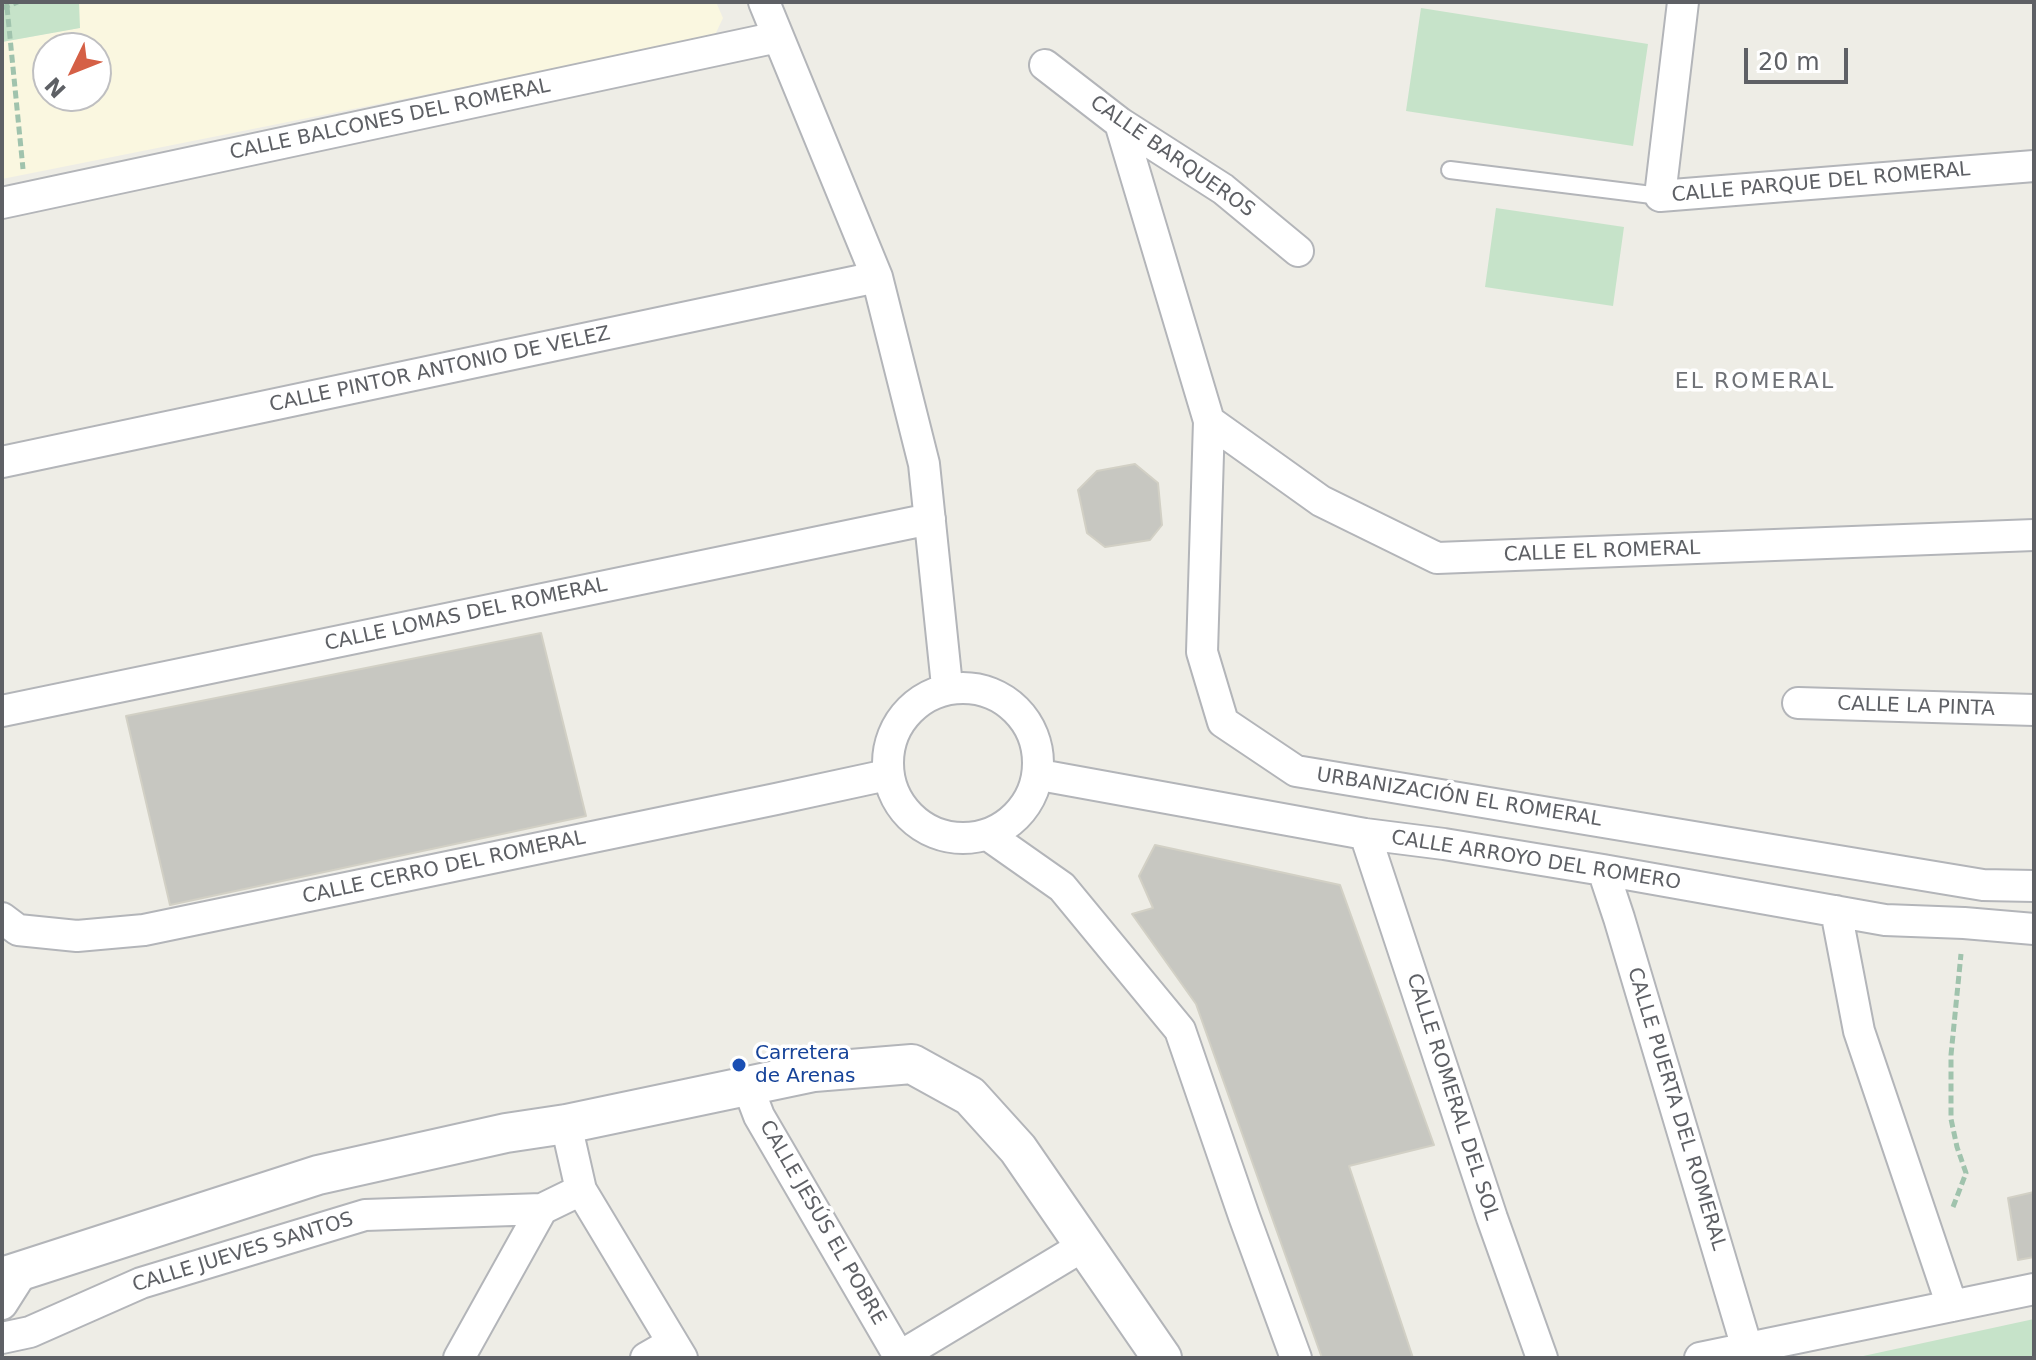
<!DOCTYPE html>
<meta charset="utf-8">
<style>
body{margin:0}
#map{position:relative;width:2036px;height:1360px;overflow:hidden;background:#eeede6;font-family:"DejaVu Sans",sans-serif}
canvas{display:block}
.frame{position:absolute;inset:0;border:4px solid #5e6065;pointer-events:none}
.north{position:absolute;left:32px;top:32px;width:80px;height:80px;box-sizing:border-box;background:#fff;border:2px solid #bfbfc1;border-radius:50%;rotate:227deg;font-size:22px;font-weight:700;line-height:32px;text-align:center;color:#5e6065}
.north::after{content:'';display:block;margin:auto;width:28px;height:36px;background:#d56046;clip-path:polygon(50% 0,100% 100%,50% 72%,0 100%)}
.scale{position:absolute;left:1744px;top:48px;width:104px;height:36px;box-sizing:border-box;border:4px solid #5e6065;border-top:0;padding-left:10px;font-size:24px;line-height:28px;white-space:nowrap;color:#5e6065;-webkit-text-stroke:6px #fff;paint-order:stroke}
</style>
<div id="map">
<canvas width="2036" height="1360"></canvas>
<div class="frame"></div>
<div class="north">N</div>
<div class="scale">20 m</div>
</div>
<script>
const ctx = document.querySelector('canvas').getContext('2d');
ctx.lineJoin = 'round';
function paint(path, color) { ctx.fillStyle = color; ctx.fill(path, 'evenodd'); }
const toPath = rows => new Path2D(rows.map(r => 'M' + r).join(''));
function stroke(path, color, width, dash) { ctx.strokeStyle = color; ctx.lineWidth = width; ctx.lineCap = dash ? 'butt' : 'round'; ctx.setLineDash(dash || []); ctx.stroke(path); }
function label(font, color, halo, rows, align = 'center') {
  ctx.font = font + ' "DejaVu Sans",sans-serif'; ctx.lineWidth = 7; ctx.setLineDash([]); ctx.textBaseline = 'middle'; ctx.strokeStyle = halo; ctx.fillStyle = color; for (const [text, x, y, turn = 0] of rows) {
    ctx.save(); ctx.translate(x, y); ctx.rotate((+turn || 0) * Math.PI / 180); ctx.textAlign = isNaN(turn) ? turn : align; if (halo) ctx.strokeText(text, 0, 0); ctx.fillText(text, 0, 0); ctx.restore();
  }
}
const commercial = toPath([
 [79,2,716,2,723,18,714,37,2,179,2,42,79,28],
 [48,48,96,48,96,96,48,96]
]);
const green = toPath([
 [2,2,79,2,80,28,2,42],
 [1421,8,1648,44,1633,146,1406,111],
 [1496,208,1624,227,1613,306,1485,287],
 [2034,1319,2034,1358,1854,1358]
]);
const building = toPath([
 [1135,464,1158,483,1162,525,1150,540,1105,547,1087,533,1078,490,1097,471,1135,464],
 [541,633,586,816,170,905,126,716,541,633],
 [1155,845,1340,885,1434,1145,1349,1166,1413,1358,1322,1358,1196,1004,1132,914,1153,908,1139,876,1155,845],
 [2034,1192,2034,1257,2018,1260,2008,1198,2034,1192]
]);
const path = toPath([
 [7,7,23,169],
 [2,8,18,2],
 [1953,1207,1966,1173,1957,1147,1951,1119,1951,1055,1961,954]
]);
const service = toPath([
 [1450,170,1660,196]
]);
const minor = toPath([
 [764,2,877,277,924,464,947,686],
 [1683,2,1660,196,2034,166],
 [1045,65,1120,123,1223,189,1298,251],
 [1120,123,1209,421,1202,652,1223,722,1296,771,1983,885,2034,886],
 [2,203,778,37],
 [1209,421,1321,501,1437,558,2034,535],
 [2,462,877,277],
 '888 763a75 75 0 1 1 150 0a75 75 0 1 1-150 0Z',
 [1798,703,2034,710],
 [2,711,930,519],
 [1040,775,1365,834,1444,844,1603,870,1885,920,1964,923,2034,929],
 [1365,834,1492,1218,1542,1358],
 [988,835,1062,887,1180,1030,1244,1216,1296,1358],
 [1603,870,1619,918,1747,1348],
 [1836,911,1859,1031,1952,1306],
 [2,918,18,930,77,936,144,930,776,799,887,775],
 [748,1087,759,1116,900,1358],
 [581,1190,682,1358],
 [2,1304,23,1271],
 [2,1338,30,1332,141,1283,365,1215,542,1209,581,1190,566,1124],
 [459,1358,542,1209],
 [646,1358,672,1343],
 [897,1358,1085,1245],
 [1700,1358,2034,1289]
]);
const tertiary = toPath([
 [2,1277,318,1175,506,1133,566,1124,814,1072,912,1064,970,1096,1018,1149,1162,1358]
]);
const markers = [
 [739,1065,8,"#1a4fb4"]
];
const streetNames = [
 ["CALLE BALCONES DEL ROMERAL",390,120,-12],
 ["CALLE BARQUEROS",1172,157,35],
 ["CALLE PARQUE DEL ROMERAL",1821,183,-5],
 ["CALLE PINTOR ANTONIO DE VELEZ",440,370,-12],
 ["CALLE EL ROMERAL",1602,552,-2],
 ["CALLE LOMAS DEL ROMERAL",466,615,-12],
 ["CALLE LA PINTA",1916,707,2],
 ["URBANIZACIÓN EL ROMERAL",1459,798,9],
 ["CALLE ARROYO DEL ROMERO",1536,861,9],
 ["CALLE CERRO DEL ROMERAL",444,868,-12],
 ["CALLE ROMERAL DEL SOL",1452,1097,72],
 ["CALLE PUERTA DEL ROMERAL",1676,1109,73],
 ["CALLE JESÚS EL POBRE",822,1223,60],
 ["CALLE JUEVES SANTOS",243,1253,-17]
];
const transitNames = [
 ["Carretera",755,1054],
 ["de Arenas",755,1077]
];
const neighbourhoodNames = [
 ["EL ROMERAL",1755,382]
];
paint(commercial, '#faf7e0');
paint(green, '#c6e3c9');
paint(building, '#c7c7c1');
stroke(building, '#d2d0c5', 2);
stroke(service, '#b3b5b9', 20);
stroke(minor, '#b3b5b9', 34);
stroke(tertiary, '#b3b5b9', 42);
stroke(path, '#a0c3ad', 5, [8, 4]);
stroke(service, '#fff', 16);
stroke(minor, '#fff', 30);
stroke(tertiary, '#fff', 38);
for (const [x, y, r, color] of markers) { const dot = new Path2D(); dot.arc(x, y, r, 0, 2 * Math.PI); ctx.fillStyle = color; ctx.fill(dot); stroke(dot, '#fff', 3); }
label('20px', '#5e6065', '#fff', streetNames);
label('20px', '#164399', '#fff', transitNames, 'left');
ctx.letterSpacing = '2px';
label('22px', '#6f7277', '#fff', neighbourhoodNames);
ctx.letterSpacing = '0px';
</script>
